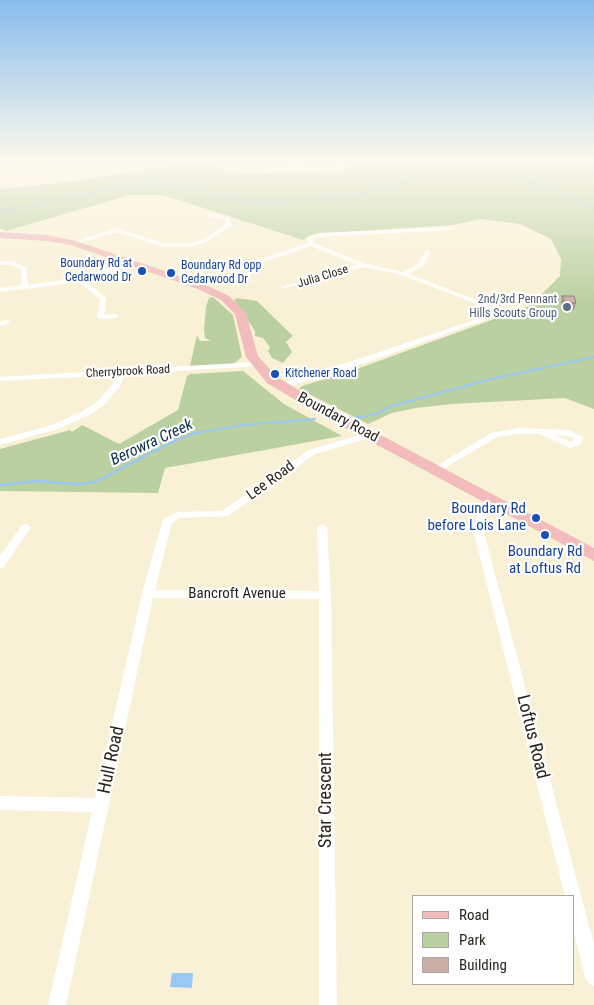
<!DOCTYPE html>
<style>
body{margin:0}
#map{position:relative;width:594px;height:1005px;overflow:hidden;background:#f9f1d6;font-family:"Roboto Condensed",sans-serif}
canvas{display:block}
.legend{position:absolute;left:412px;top:895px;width:162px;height:90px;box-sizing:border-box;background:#fefefe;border:1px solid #a9a8a4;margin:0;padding:6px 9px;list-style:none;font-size:15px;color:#29261c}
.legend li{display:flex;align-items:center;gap:10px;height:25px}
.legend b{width:25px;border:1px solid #a9a8a4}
</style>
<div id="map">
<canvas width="594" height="1005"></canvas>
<ul class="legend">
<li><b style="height:6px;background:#f1bcbb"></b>Road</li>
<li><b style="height:14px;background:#bbd0a1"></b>Park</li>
<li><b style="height:14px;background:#ccaea6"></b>Building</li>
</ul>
</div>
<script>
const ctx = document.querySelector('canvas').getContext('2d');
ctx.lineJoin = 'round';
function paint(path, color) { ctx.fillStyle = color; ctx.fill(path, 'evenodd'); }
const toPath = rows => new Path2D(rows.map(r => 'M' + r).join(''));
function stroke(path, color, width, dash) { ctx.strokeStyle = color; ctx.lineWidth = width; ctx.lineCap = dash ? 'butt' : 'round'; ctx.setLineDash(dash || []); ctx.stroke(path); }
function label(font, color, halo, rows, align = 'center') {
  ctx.font = font + ' "Roboto Condensed",sans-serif'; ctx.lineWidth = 4.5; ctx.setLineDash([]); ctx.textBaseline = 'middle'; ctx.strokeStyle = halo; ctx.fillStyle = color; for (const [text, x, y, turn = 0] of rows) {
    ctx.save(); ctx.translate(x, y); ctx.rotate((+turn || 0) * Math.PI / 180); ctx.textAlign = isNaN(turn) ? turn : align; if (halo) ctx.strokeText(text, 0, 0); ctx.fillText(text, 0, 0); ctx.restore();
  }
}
const green = toPath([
 [197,162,243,174,348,169,357,162,594,162,594,409,565,398,452,404,416,408,392,413,368,424,299,389,302,386,354,370,530,306,560,276,561,259,551,239,520,224,480,219,453,225,314,234,303,240,163,195,130,195,6,231,0,228,0,189,60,183],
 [213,297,233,315,242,357,233,364,190,366,197,335,200,341,211,341,205,338,204,330,206,307,209,298],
 [237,298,257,301,293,336,286,342,292,352,283,363,272,358,268,351,270,347,263,338,255,336,255,331,234,300],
 [243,371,284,404,342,436,165,468,158,493,0,491,0,449,70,430,72,432,82,425,119,444,178,410,187,376,190,374]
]);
const water = toPath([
 [172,973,193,973,192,988,170,987]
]);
const streamFar2 = toPath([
 [473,162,517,175,594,209],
 [0,209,22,208,108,190,152,184,192,187,231,200,249,202,323,201,372,192,414,179,447,162]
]);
const streamFar1 = toPath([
 [355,418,376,414,391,406,491,379,594,357],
 [172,442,191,434,242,425,315,419]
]);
const stream = toPath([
 [0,485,36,481,79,484,95,482,174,441]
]);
const street = toPath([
 [0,162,12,162,0,164,0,162],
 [25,162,31,162,49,168,93,162,103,162,0,178,0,176,43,169,25,162],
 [285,162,290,162,298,167,315,169,344,167,350,162,355,162,345,169,315,171,297,169,256,173,237,169,239,168,256,171,292,167,285,162],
 [210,213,229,218,232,225,206,242,190,247,163,247,117,232,73,245,70,243,117,228,163,243,190,243,202,240,226,224,225,220,208,216,208,214,210,213],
 [450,227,452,228,452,230,319,237,312,239,314,243,366,264,403,272,418,264,425,251,429,251,430,252,423,266,409,274,489,305,495,313,490,318,365,363,284,388,278,388,278,384,359,359,486,316,488,313,485,307,402,275,364,267,281,289,281,287,358,265,311,246,257,264,253,264,253,262,308,243,307,237,319,233,450,227],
 [0,261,12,261,26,267,28,285,79,278,129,262,134,263,85,281,106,298,104,315,116,314,119,316,116,318,100,319,97,317,100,299,79,282,0,292,0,288,22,285,21,269,11,265,0,265,0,261],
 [7,320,9,321,9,323,0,326,0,322,7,320],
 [256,362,260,364,259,366,125,374,120,387,104,405,89,415,58,429,0,445,0,439,52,425,83,411,98,401,113,384,117,375,0,381,0,377,256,362],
 [518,428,568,430,583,437,580,445,570,448,539,434,518,434,497,437,438,472,432,472,430,470,491,433,518,428],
 [555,435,567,436,574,438,573,441,571,442,555,435],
 [370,432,374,435,373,437,315,454,228,516,179,518,172,523,155,590,319,591,317,527,322,524,327,527,331,595,337,1005,319,1005,319,599,153,598,66,1005,48,1005,92,812,0,810,0,796,95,798,142,594,163,519,177,512,222,511,309,450,370,432],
 [496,500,501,503,487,516,484,524,484,533,594,944,594,986,588,983,585,977,573,928,573,896,565,896,474,533,474,524,478,515,492,501,496,500],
 [26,524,31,527,4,567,0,568,0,556,22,525,26,524]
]);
const primary = toPath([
 [0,232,47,235,76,241,206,285,229,296,246,313,258,356,277,377,324,405,594,548,594,561,314,411,267,383,246,357,235,314,221,300,198,289,71,245,47,241,0,238,0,232]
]);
const wall = toPath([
 [562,296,576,303,574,310,563,310,561,303]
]);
const building = toPath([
 [562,296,574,296,576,303,565,303,562,296]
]);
const markers = [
 [142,271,5,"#1a4fb4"],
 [171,273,5,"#1a4fb4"],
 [567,307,5,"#5c6f8a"],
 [275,374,5,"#1a4fb4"],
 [536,518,5,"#1a4fb4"],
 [545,535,5,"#1a4fb4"]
];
const farTransitnames = [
 ["Boundary Rd at",132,264,"right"],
 ["Cedarwood Dr",132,278,"right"],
 ["Boundary Rd opp",181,266],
 ["Cedarwood Dr",181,280],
 ["Kitchener Road",285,374]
];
const farStreetnames = [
 ["Julia Close",323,277,-17],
 ["Cherrybrook Road",128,372,-3]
];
const farServicenames = [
 ["2nd/3rd Pennant",557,300],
 ["Hills Scouts Group",557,314]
];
const streetNames = [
 ["Boundary Road",338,418,28],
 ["Lee Road",271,481,-36],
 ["Bancroft Avenue",237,594]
];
const transitNames = [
 ["Boundary Rd",526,509],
 ["before Lois Lane",526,526],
 ["Boundary Rd",545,552,"center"],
 ["at Loftus Rd",545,569,"center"]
];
const waterNames = [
 ["Berowra Creek",152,443,-25]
];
const nearStreetnames = [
 ["Loftus Road",532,737,76],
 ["Hull Road",112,760,-78],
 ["Star Crescent",326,800,-90]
];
paint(green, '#bbd0a1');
paint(water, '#99c8f5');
stroke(streamFar2, '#99c8f5', 1);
stroke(streamFar1, '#99c8f5', 2);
stroke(stream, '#99c8f5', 2.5);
paint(street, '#fff');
paint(primary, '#f1bcbb');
paint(wall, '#af968f');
paint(building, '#ccaea6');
stroke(building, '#8f7a74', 1);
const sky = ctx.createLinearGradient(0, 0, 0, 303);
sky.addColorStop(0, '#88bced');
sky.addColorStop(0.53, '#fcf9ed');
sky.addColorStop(1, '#fcf9ed00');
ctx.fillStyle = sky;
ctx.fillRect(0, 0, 594, 303);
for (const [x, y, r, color] of markers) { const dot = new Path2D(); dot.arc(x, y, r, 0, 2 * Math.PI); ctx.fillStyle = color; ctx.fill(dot); stroke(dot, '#fefefe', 2); }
label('12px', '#164399', '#fefefe', farTransitnames, 'left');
label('12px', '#29261c', '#fefefe', farStreetnames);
label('12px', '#4e5e75', '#fefefe', farServicenames, 'right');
label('15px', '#29261c', '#fefefe', streetNames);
label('15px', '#164399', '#fefefe', transitNames, 'right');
label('italic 16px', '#0e314e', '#fefefe', waterNames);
label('18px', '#29261c', '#fefefe', nearStreetnames);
</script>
